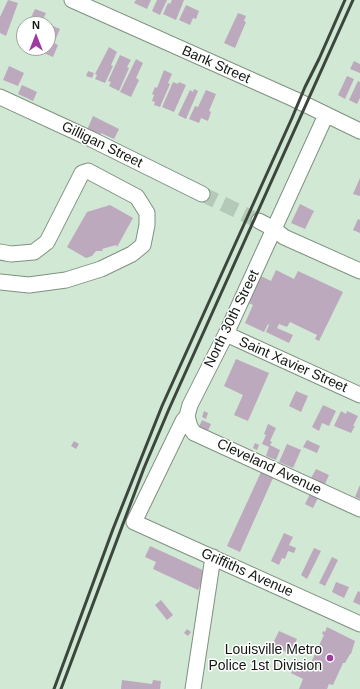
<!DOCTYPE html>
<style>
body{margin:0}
#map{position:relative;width:360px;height:689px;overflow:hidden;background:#d1e8d4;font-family:Helvetica,sans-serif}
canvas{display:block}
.north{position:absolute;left:16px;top:16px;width:40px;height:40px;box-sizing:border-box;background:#fff;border:1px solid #9fa2a0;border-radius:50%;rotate:0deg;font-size:11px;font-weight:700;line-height:16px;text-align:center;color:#101711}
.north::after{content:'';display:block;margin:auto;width:14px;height:18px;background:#9d399f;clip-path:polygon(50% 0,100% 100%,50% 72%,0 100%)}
</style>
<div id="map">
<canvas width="360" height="689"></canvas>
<div class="north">N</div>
</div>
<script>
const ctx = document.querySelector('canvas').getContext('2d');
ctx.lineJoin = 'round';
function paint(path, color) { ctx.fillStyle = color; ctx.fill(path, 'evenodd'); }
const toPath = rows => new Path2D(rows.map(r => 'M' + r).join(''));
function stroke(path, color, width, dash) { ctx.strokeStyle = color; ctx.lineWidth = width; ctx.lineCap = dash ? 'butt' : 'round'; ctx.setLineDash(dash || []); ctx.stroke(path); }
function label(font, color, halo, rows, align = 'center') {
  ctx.font = font + ' Helvetica,sans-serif'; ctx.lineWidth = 3; ctx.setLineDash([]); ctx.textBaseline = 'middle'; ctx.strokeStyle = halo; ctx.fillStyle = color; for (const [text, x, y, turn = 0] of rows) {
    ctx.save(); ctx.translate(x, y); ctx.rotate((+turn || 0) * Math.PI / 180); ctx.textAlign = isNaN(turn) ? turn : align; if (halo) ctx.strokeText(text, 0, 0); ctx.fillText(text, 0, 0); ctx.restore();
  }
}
const building = toPath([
 [8,0,18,3,6,36,0,33,0,17],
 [136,0,151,0,147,9,134,3],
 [157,0,167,0,160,15,152,11],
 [172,0,184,0,176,20,163,14,168,3,170,4],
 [186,5,199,11,196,19,193,18,190,25,179,20],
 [35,9,46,13,41,24,28,24],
 [238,13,246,16,244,21,246,22,235,48,224,43],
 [48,24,60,29,54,43,58,45,53,57,37,50,38,48,48,48],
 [109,47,117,52,111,65,113,66,105,83,95,79,97,75,95,74],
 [120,55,131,60,127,67,129,68,119,91,109,86,111,82,108,81],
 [136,59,143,63,136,78,139,80,131,97,120,92],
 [354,61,360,64,360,73,350,69],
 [9,66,24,73,18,86,3,80],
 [164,70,172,74,168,83,170,84,160,107,154,105,155,102,152,101,154,95,152,94,155,87,157,88],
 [88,71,94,73,92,78,86,76],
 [347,76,354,79,345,99,338,95],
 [358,81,360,82,360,98,357,104,349,100],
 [173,82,178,84,179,82,186,85,174,112,162,107],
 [22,85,37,92,33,101,18,94],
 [194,89,198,91,186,119,178,115,190,90,193,92],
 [206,90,216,94,209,111,211,112,208,121,201,118,199,123,189,119,195,106,198,107],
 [93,116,119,129,114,139,101,133,100,136,87,130],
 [360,178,360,196,353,194],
 [300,204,314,211,305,229,291,223],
 [110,205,133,218,117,247,116,245,102,249,103,251,96,251,92,256,86,258,67,247,87,212],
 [358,219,360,220,360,233,353,230],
 [276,270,294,279,298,271,343,292,319,341,315,339,317,335,290,322,287,327,279,324,277,328,293,335,289,343,266,332,269,325,268,324,264,332,245,323,253,305,249,303,261,276,271,281],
 [236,359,269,373,248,421,234,415,243,395,224,386],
 [296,391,308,396,301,412,289,406],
 [323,405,336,411,329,426,322,423,319,431,312,427],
 [204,411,208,413,206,419,202,417],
 [341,411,346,414,347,411,358,416,353,426,355,426,351,433,334,426],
 [202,420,211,424,207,433,198,429],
 [268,424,276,428,270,441,272,442,270,445,280,450,276,460,266,456,269,447,262,444,266,435,264,434],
 [307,440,320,446,317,453,303,447],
 [74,441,79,444,76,449,71,446],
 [255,443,259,445,257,450,253,448],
 [287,444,301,450,293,468,279,462],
 [316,469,329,475,324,486,310,480],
 [261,472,273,478,240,552,227,546],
 [360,485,360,499,355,497],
 [310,494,318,498,313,508,305,504],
 [284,533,293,537,289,545,296,548,294,553,288,551,285,559,282,558,279,565,271,561],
 [150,546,207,572,198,590,153,569,156,562,145,557],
 [314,548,321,551,307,579,301,575],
 [332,557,338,560,325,586,319,583],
 [336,582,349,587,344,598,332,592],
 [358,591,360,592,360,605,353,602],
 [161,600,173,615,167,620,155,605],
 [327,627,355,641,351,654,350,654,345,663,343,663,333,685,329,684,327,689,299,689,303,679,291,673,296,664,308,669,324,635,322,634,323,631,325,632],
 [187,629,191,632,188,636,184,633],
 [279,631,297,639,290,654,272,645],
 [122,680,152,684,153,680,161,681,160,689,121,689]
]);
const minorTunnel = toPath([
 [202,194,259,221]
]);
const minor = toPath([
 [72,0,294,99,360,131],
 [0,97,91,139,202,194],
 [326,115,226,334,190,405,187,416,183,421,134,522,360,624],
 [259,221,274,229,284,237,360,271],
 [0,252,11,254,34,252,47,242,82,173,88,171,137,197,147,213,147,225,143,245,132,254,101,269,66,280,29,285,0,282],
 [226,334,360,395],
 [187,416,190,427,194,433,360,509],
 [193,689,213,557]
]);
const rail = toPath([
 [54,689,113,529,162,406,292,118,305,87,319,59,345,0],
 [61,689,144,468,169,409,353,0]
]);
const markers = [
 [330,658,4,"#9d399f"]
];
const streetNames = [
 ["Bank Street",216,65,24],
 ["Gilligan Street",102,145,26],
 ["North 30th Street",232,319,-64],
 ["Saint Xavier Street",293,365,24],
 ["Cleveland Avenue",269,467,25],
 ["Griffiths Avenue",247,573,24]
];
const poiNames = [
 ["Louisville Metro",322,650],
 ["Police 1st Division",322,666]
];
paint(building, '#bda9bd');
stroke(minorTunnel, '#b4c9b7', 15, [15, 8]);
stroke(minor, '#7e9280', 17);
stroke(minor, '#fff', 15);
stroke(rail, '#3c463d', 3);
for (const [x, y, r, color] of markers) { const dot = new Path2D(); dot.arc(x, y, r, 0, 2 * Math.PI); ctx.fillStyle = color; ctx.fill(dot); stroke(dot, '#fff', 1.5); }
label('14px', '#101711', '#fff', streetNames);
label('14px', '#101711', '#fff', poiNames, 'right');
</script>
